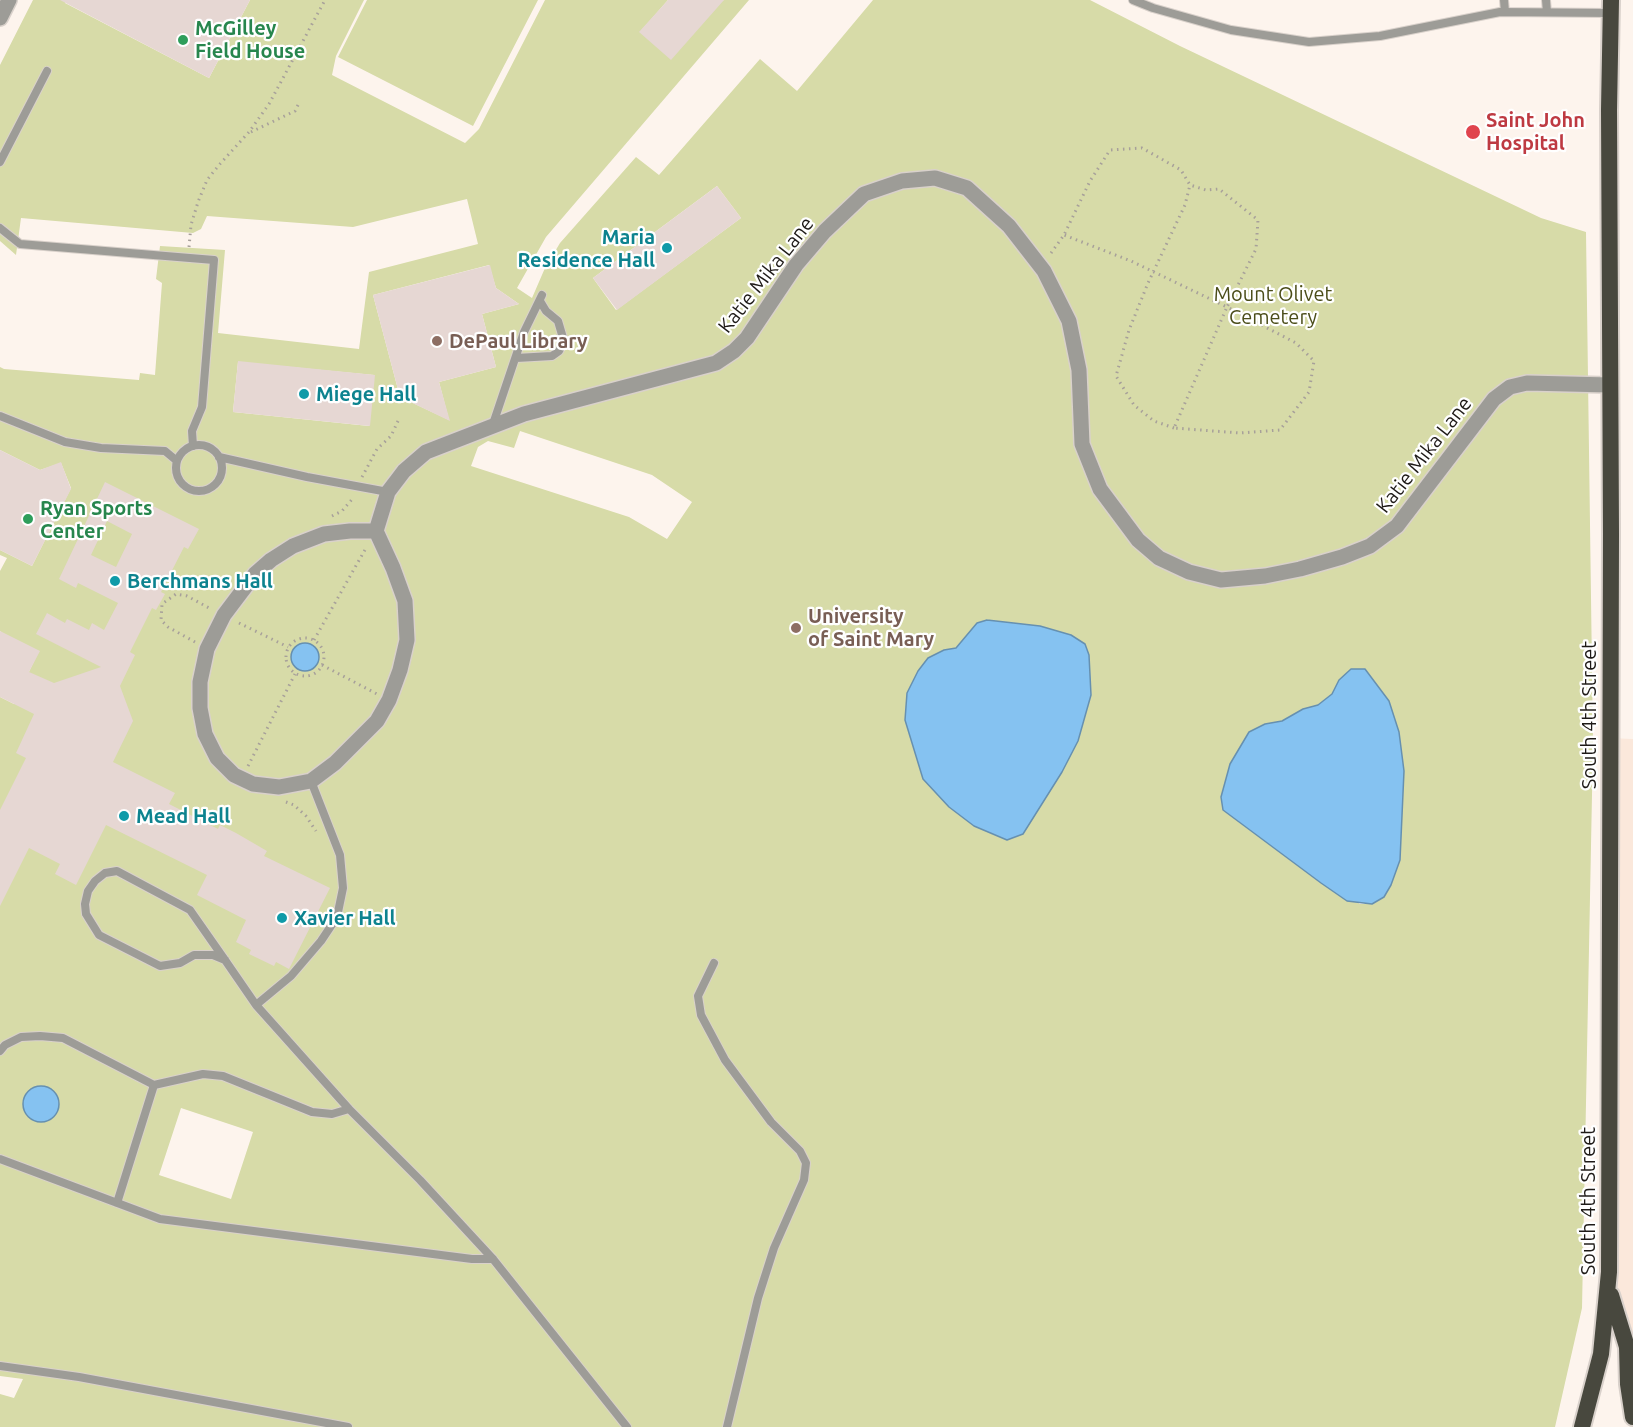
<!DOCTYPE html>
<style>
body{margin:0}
canvas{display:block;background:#fdf4ed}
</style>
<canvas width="1633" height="1427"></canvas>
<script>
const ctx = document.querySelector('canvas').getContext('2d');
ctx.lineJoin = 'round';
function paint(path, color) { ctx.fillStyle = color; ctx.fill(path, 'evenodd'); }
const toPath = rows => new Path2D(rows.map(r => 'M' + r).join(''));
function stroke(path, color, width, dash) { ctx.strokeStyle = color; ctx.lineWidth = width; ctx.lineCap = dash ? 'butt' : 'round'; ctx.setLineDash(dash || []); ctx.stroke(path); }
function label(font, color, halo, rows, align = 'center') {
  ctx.font = font + ' Ubuntu,sans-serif'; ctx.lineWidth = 4.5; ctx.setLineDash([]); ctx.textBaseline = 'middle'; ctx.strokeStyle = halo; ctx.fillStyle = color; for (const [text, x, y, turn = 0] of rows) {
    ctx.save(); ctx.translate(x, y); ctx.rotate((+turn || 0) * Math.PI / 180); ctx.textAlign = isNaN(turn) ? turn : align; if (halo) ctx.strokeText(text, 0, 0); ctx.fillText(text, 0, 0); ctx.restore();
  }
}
const built = toPath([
 [1610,738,1633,739,1633,1417,1609,1272]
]);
const green = toPath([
 [33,0,66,0,65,3,209,78,250,0,364,0,336,56,332,75,465,143,479,129,545,0,668,0,640,32,724,0,749,0,546,237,517,288,532,298,545,268,560,243,636,157,659,175,760,59,797,91,873,0,1090,0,1180,46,1541,218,1586,232,1593,743,1582,1308,1555,1427,0,1427,0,1394,14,1398,23,1379,0,1376,0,697,14,704,34,661,0,631,0,571,7,558,0,555,0,550,32,566,71,488,61,463,40,470,0,450,0,367,4,369,139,380,140,373,155,375,162,283,156,279,160,246,225,250,218,333,359,349,369,272,478,244,467,199,353,227,207,216,201,229,193,233,21,218,16,255,0,241,0,65],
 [717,186,741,218,616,310,593,278],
 [489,265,496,288,519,304,482,314,496,367,439,382,449,420,400,397,373,295],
 [238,362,374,375,369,426,233,412],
 [520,431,652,475,692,502,667,539,629,517,471,466,478,447,488,441,514,448],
 [987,620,1005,622,923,779,905,720,907,693,918,671,928,658,944,650,956,648],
 [1365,669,1389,701,1391,885,1384,897,1372,904,1360,904,1321,883,1223,810,1221,797,1230,764,1249,732,1265,724,1282,721,1303,709,1318,705,1332,694,1339,680],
 [181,1108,253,1132,231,1199,159,1175],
 [367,0,538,0,473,126,338,57]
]);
const water = toPath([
 [987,620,1040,626,1071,635,1085,644,1089,655,1091,695,1078,741,1062,772,1023,834,1007,840,974,826,949,807,923,779,905,720,907,693,918,671,928,658,944,650,956,648,977,623,987,620],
 '291 657a14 14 0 1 1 28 0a14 14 0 1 1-28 0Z',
 [1351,669,1365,669,1389,701,1399,732,1404,771,1400,860,1391,885,1384,897,1372,904,1347,901,1321,883,1223,810,1221,797,1230,764,1249,732,1265,724,1282,721,1303,709,1318,705,1332,694,1339,680,1351,669],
 '23 1104a18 18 0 1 1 36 0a18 18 0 1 1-36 0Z'
]);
const building = toPath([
 [60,0,250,0,209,78],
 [668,0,724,0,671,60,639,32],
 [717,186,741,218,617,310,593,278],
 [490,265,496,288,519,304,482,314,496,367,439,382,450,421,400,397,373,295],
 [238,361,375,375,370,426,233,412],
 [0,450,40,470,61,462,71,489,32,566,0,550],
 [105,482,199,529,188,549,184,547,161,592,165,594,156,610,152,608,130,652,135,655,120,686,133,721,113,762,175,793,169,804,218,829,220,825,236,833,267,851,264,856,330,888,289,969,276,962,274,966,249,954,251,950,236,942,246,920,197,895,207,875,106,825,76,885,55,874,60,864,29,848,0,906,0,810,26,758,16,753,34,714,0,697,0,631,40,651,29,672,54,683,101,667,36,634,47,613,65,623,67,619,89,630,92,623,104,630,118,603,78,583,76,588,59,579],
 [107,521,132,534,116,567,91,555]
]);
const path = toPath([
 [251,132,295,111,300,101],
 [189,247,191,225,198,202,207,180,219,165,249,132,269,104,325,0],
 [1051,253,1064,235,1090,181,1110,150,1142,148,1181,170,1190,185,1206,190,1219,189,1258,220,1256,249,1227,307,1296,343,1314,361,1309,392,1280,430,1240,433,1174,428,1227,307,1131,261,1064,235],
 [1174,428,1154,421,1134,405,1116,376,1129,330,1148,283,1185,205,1190,185],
 [362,477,377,449,391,436,398,421],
 [332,516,342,511,354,497],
 [239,623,288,647],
 '286 657a19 19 0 1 1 38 0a19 19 0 1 1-38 0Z',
 [314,640,366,548],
 [195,642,168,627,161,620,162,604,176,594,187,596,211,609],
 [322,665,377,694],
 [248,766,295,674],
 [286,802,294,805,306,816,316,831]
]);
const service = toPath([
 [1133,0,1153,8,1231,30,1309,42,1380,36,1500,12,1611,13],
 [1504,0,1505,12],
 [1546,0,1547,12],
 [0,162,47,71],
 [0,228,20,244,214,260,202,407,192,431,193,446],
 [516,358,552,356,559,351,562,345,563,338,558,321,546,311,540,301],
 [0,416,65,442,101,448,165,451,177,461],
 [493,424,524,332,542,295],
 '176 468a23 23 0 1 1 46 0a23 23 0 1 1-46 0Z',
 [219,457,307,477,388,492],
 [311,781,340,855,343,888,337,917,321,941,291,976,256,1005,349,1109],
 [225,960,213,955,194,955,180,963,160,966,99,935,86,914,85,904,88,891,95,881,105,873,117,871,190,910,225,960,256,1005],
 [714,963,698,996,701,1015,725,1060,771,1122,800,1151,806,1163,804,1180,774,1248,758,1298,727,1427],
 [0,1051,5,1045,21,1037,40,1036,63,1038,154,1085,203,1074,223,1076,312,1112,332,1114,349,1109,420,1180,493,1259,627,1427],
 [0,1159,160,1219,472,1259,493,1259],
 [117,1203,154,1085],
 [0,1366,79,1377,348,1427]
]);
const minor = toPath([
 [376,531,350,531,324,534,293,546,271,560,255,574,224,615,207,649,200,682,200,708,205,734,217,758,234,775,253,784,279,787,311,781,335,763,377,721,389,700,400,670,407,640,405,601,393,568,376,531,388,492,404,471,426,452,524,414,716,363,734,351,747,338,796,265,825,231,864,194,902,181,935,178,967,188,1009,226,1044,271,1069,321,1079,370,1082,444,1100,489,1138,540,1159,558,1189,572,1221,580,1265,576,1300,569,1342,557,1370,546,1397,526,1494,399,1510,387,1527,383,1610,385]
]);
const tertiary = toPath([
 [0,18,9,0]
]);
const trunk = toPath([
 [1611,1295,1627,1347,1628,1384,1633,1417],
 [1582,1427,1601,1354,1609,1272,1611,534,1609,110,1611,0]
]);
const markers = [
 [183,40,6,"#2e9e5b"],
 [1473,132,8,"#e0444e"],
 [667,248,6,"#0f9aa8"],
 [437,341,6,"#8d6e63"],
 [304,394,6,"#0f9aa8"],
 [28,519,6,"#2e9e5b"],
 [115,581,6,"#0f9aa8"],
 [796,628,6,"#8d6e63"],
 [124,816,6,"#0f9aa8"],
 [282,918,6,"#0f9aa8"]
];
const leisureNames = [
 ["McGilley",195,28],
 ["Field House",195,51],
 ["Ryan Sports",40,508],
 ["Center",40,531]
];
const healthNames = [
 ["Saint John",1486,120],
 ["Hospital",1486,143]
];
const cultureNames = [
 ["Maria",655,237,"right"],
 ["Residence Hall",655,260,"right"],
 ["Miege Hall",316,394],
 ["Berchmans Hall",127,581],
 ["Mead Hall",136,816],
 ["Xavier Hall",294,918]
];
const streetNames = [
 ["Katie Mika Lane",766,275,-52],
 ["Katie Mika Lane",1424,455,-52],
 ["South 4th Street",1589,715,-90],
 ["South 4th Street",1588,1201,-90]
];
const parkNames = [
 ["Mount Olivet",1273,294],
 ["Cemetery",1273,317]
];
const educationNames = [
 ["DePaul Library",449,341],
 ["University",808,616],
 ["of Saint Mary",808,639]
];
paint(built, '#fbe8db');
paint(green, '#d7dba8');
paint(water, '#85c2f1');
stroke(water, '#6690b0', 1.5);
paint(building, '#e6d7d3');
stroke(service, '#d9d1cb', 10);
stroke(minor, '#d9d1cb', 18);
stroke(tertiary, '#d9d1cb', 18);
stroke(trunk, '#d9d1cb', 20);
stroke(path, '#a7a09a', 3, [1.5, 4.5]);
stroke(service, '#9d9c97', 8);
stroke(minor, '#9d9c97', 15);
stroke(tertiary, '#9d9c97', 15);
stroke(trunk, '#48483e', 16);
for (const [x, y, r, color] of markers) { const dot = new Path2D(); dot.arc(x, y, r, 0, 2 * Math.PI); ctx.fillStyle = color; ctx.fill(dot); stroke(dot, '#fff', 2); }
label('bold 20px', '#27864d', '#fff', leisureNames, 'left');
label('bold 20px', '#be3a42', '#fff', healthNames, 'left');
label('bold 20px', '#0d838f', '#fff', cultureNames, 'left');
label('20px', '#1e1a17', '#fff', streetNames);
label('20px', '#4b4d19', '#fff', parkNames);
label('bold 20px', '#785e54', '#fff', educationNames, 'left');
</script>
